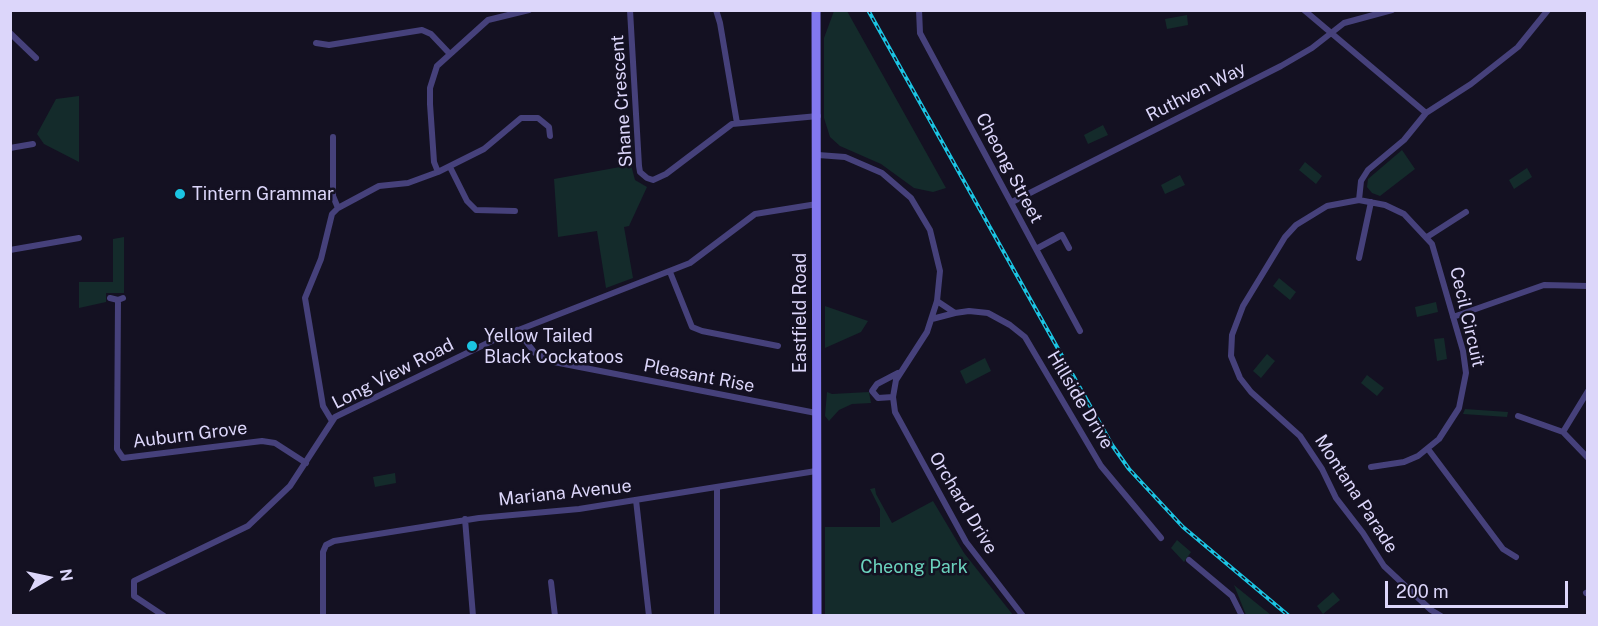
<!DOCTYPE html>
<style>
body{margin:0}
#map{position:relative;width:1598px;height:626px;overflow:hidden;background:#141122;font-family:"Public Sans",sans-serif}
canvas{display:block}
.frame{position:absolute;inset:0;border:12px solid #dcd6fa;pointer-events:none}
.north{position:absolute;left:18px;top:548px;width:60px;height:60px;-webkit-text-stroke:4px #141122;paint-order:stroke;rotate:81deg;font-size:16px;font-weight:700;line-height:24px;text-align:center;color:#dcd6fa}
.north::after{content:'';display:block;margin:auto;width:21px;height:27px;background:#dcd6fa;clip-path:polygon(50% 0,100% 100%,50% 72%,0 100%)}
.scale{position:absolute;left:1385px;top:581px;width:183px;height:27px;box-sizing:border-box;border:3px solid #dcd6fa;border-top:0;padding-left:8px;font-size:18px;line-height:21px;white-space:nowrap;color:#dcd6fa;-webkit-text-stroke:4px #141122;paint-order:stroke}
</style>
<div id="map">
<canvas width="1598" height="626"></canvas>
<div class="frame"></div>
<div class="north">N</div>
<div class="scale">200 m</div>
</div>
<script>
const ctx = document.querySelector('canvas').getContext('2d');
ctx.lineJoin = 'round';
function paint(path, color) { ctx.fillStyle = color; ctx.fill(path, 'evenodd'); }
const toPath = rows => new Path2D(rows.map(r => 'M' + r).join(''));
function stroke(path, color, width, dash) { ctx.strokeStyle = color; ctx.lineWidth = width; ctx.lineCap = dash ? 'butt' : 'round'; ctx.setLineDash(dash || []); ctx.stroke(path); }
function label(font, color, halo, rows, align = 'center') {
  ctx.font = font + ' "Public Sans",sans-serif'; ctx.lineWidth = 5; ctx.setLineDash([]); ctx.textBaseline = 'middle'; ctx.strokeStyle = halo; ctx.fillStyle = color; for (const [text, x, y, turn = 0] of rows) {
    ctx.save(); ctx.translate(x, y); ctx.rotate((+turn || 0) * Math.PI / 180); ctx.textAlign = isNaN(turn) ? turn : align; if (halo) ctx.strokeText(text, 0, 0); ctx.fillText(text, 0, 0); ctx.restore();
  }
}
const green = toPath([
 [834,11,847,11,946,188,933,192,914,188,881,164,840,146,830,137,824,118,824,38],
 [1187,15,1188,25,1167,29,1165,19],
 [79,96,79,162,44,144,37,134,56,99],
 [1103,125,1108,135,1088,144,1084,135],
 [1402,150,1415,169,1380,196,1372,193,1367,187,1368,179],
 [1305,162,1322,176,1316,184,1299,170],
 [631,165,635,180,647,187,629,226,624,227,633,278,606,288,597,231,558,237,554,179],
 [1527,168,1532,177,1514,189,1509,180],
 [1180,175,1185,185,1165,194,1161,185],
 [124,237,124,293,106,293,106,302,79,308,79,282,113,282,113,239],
 [1279,278,1296,292,1290,300,1273,286],
 [1436,302,1438,312,1417,317,1415,307],
 [825,306,868,321,861,332,825,348],
 [1444,338,1447,359,1437,361,1434,339],
 [1267,354,1275,361,1261,378,1253,371],
 [985,358,991,371,966,384,960,371],
 [1367,375,1384,388,1377,396,1361,383],
 [827,392,832,394,869,392,871,403,852,404,839,410,829,421,825,416],
 [1465,409,1508,412,1507,417,1463,414],
 [395,473,396,483,375,487,373,477],
 [875,488,876,494,892,523,933,501,964,553,1013,615,825,615,825,527,880,527,880,509,870,489],
 [1177,540,1191,552,1184,562,1171,548],
 [1234,585,1271,615,1246,615],
 [1333,592,1340,600,1323,614,1317,606]
]);
const street = toPath([
 [630,10,639,166,640,172,647,178,653,180,666,174,732,124,818,116],
 [716,10,720,23,737,123],
 [919,10,920,33,1080,331],
 [1304,10,1426,113],
 [10,33,36,58],
 [316,43,329,45,422,30,431,34,449,53],
 [333,137,333,196,338,208],
 [10,148,33,144],
 [818,155,845,157,882,173,911,198,930,230,940,271,937,301,927,332,896,380,893,397,895,412,966,542,1023,616],
 [450,167,467,201,476,210,515,211],
 [438,172,484,149,521,118,538,118,549,127,550,136],
 [1359,200,1385,205,1404,214,1432,244,1463,351,1466,373,1459,408,1439,439,1418,456,1404,462,1371,467],
 [1012,202,1281,66,1312,48,1344,23,1392,10],
 [1427,237,1466,212],
 [1036,249,1062,235,1069,248],
 [10,250,79,238],
 [1359,258,1371,202],
 [670,272,692,327,702,331,778,346],
 [110,298,118,300,123,298],
 [118,300,117,449,123,458,262,441,275,443,306,463],
 [937,301,955,313,969,311,988,313,1010,325,1025,337,1101,466,1161,538],
 [1453,317,1544,285,1588,286],
 [932,319,955,313],
 [517,330,535,353,554,362,816,413],
 [893,397,878,398,872,391,877,384,898,373],
 [1518,416,1563,432,1588,458],
 [332,421,323,406,305,298,321,259,332,214,338,208,379,186,408,183,438,172,434,162,430,104,430,88,437,66,488,20,529,10],
 [1563,432,1588,391],
 [1428,449,1503,549,1516,557],
 [717,488,717,616],
 [636,500,649,616],
 [465,519,473,616],
 [1189,560,1232,596,1242,616],
 [551,582,555,616],
 [1586,593,1588,592],
 [164,616,134,596,134,581,248,526,290,486,335,417,498,338,690,263,755,214,817,204],
 [323,616,323,552,326,545,334,541,479,518,579,509,816,471],
 [1441,616,1431,610,1384,566,1363,533,1336,498,1322,469,1300,436,1251,392,1240,378,1231,356,1232,335,1243,306,1285,237,1296,225,1327,206,1359,200,1361,181,1368,170,1404,140,1426,113,1471,84,1518,47,1548,10]
]);
const secondary = toPath([
 [816,10,817,616]
]);
const rail = toPath([
 [868,10,1112,445,1129,469,1183,527,1289,616]
]);
const markers = [
 [180,194,6,"#1bc4e2"],
 [472,346,6,"#1bc4e2"]
];
const streetNames = [
 ["Ruthven Way",1196,92,-27],
 ["Shane Crescent",622,101,-94],
 ["Cheong Street",1009,168,62],
 ["Eastfield Road",800,313,-90],
 ["Cecil Circuit",1467,317,77],
 ["Long View Road",393,374,-27],
 ["Pleasant Rise",699,376,11],
 ["Hillside Drive",1080,400,59],
 ["Auburn Grove",190,435,-7],
 ["Mariana Avenue",565,493,-6],
 ["Montana Parade",1356,494,57],
 ["Orchard Drive",963,503,59]
];
const poiNames = [
 ["Tintern Grammar",192,194],
 ["Yellow Tailed",484,336],
 ["Black Cockatoos",484,357]
];
const parkNames = [
 ["Cheong Park",914,567]
];
paint(green, '#142b2b');
stroke(street, '#46417b', 6);
stroke(secondary, '#8278ef', 9);
stroke(rail, '#1bc4e2', 4);
stroke(rail, '#141122', 1.5, [4.5]);
for (const [x, y, r, color] of markers) { const dot = new Path2D(); dot.arc(x, y, r, 0, 2 * Math.PI); ctx.fillStyle = color; ctx.fill(dot); stroke(dot, '#141122', 2); }
label('18px', '#dcd6fa', '#141122', streetNames);
label('18px', '#dcd6fa', '#141122', poiNames, 'left');
label('18px', '#6bd2bd', '#141122', parkNames);
</script>
